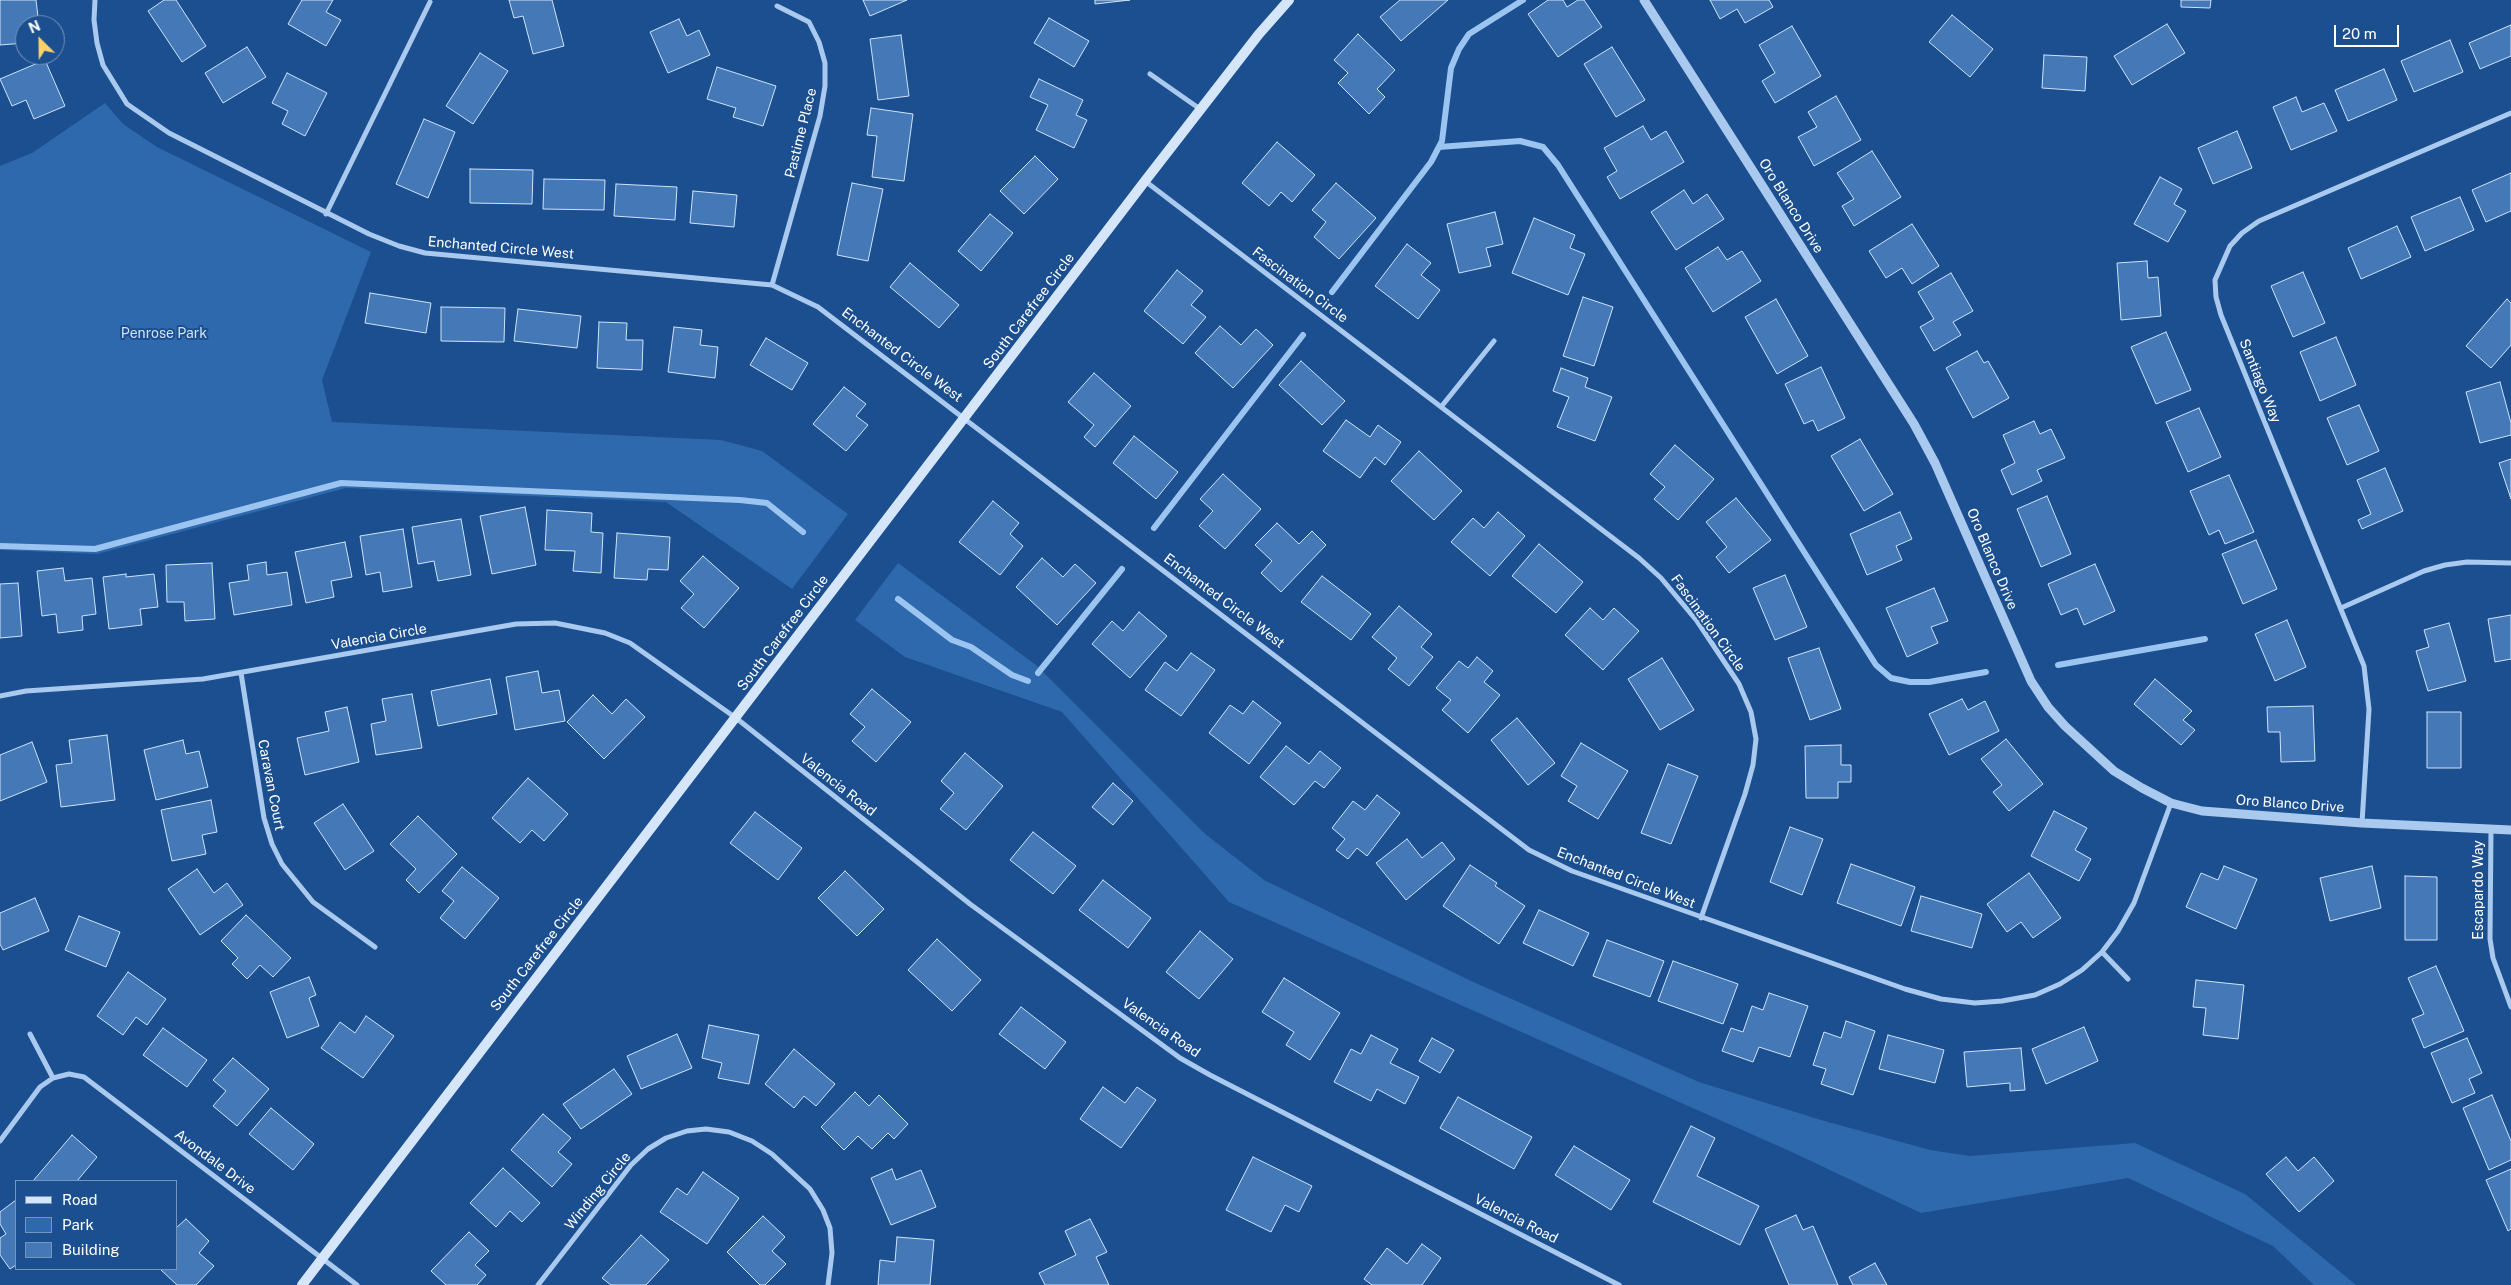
<!DOCTYPE html>
<style>
body{margin:0}
#map{position:relative;width:2511px;height:1285px;overflow:hidden;background:#1b4f8f;font-family:"Public Sans",sans-serif}
canvas{display:block}
.legend{position:absolute;left:15px;top:1180px;width:162px;height:90px;box-sizing:border-box;background:#1b4f8f;border:1px solid #7695bc;margin:0;padding:6px 9px;list-style:none;font-size:15px;color:#fff}
.legend li{display:flex;align-items:center;gap:10px;height:25px}
.legend b{width:25px;border:1px solid #7695bc}
.north{position:absolute;left:15px;top:15px;width:50px;height:50px;box-sizing:border-box;background:#1b4f8f;border:1px solid #7695bc;border-radius:50%;rotate:337deg;font-size:14px;font-weight:700;line-height:20px;text-align:center;color:#fff}
.north::after{content:'';display:block;margin:auto;width:18px;height:22px;background:#ffd166;clip-path:polygon(50% 0,100% 100%,50% 72%,0 100%)}
.scale{position:absolute;left:2334px;top:25px;width:65px;height:22px;box-sizing:border-box;border:2px solid #fff;border-top:0;padding-left:6px;font-size:15px;line-height:18px;white-space:nowrap;color:#fff;-webkit-text-stroke:4px #1b4f8f;paint-order:stroke}
</style>
<div id="map">
<canvas width="2511" height="1285"></canvas>
<ul class="legend">
<li><b style="height:6px;background:#d6e6fa"></b>Road</li>
<li><b style="height:14px;background:#2e69ad"></b>Park</li>
<li><b style="height:14px;background:#4478b7"></b>Building</li>
</ul>
<div class="north">N</div>
<div class="scale">20 m</div>
</div>
<script>
const ctx = document.querySelector('canvas').getContext('2d');
ctx.lineJoin = 'round';
function paint(path, color) { ctx.fillStyle = color; ctx.fill(path, 'evenodd'); }
const toPath = rows => new Path2D(rows.map(r => 'M' + r).join(''));
function stroke(path, color, width, dash) { ctx.strokeStyle = color; ctx.lineWidth = width; ctx.lineCap = dash ? 'butt' : 'round'; ctx.setLineDash(dash || []); ctx.stroke(path); }
function label(font, color, halo, rows, align = 'center') {
  ctx.font = font + ' "Public Sans",sans-serif'; ctx.lineWidth = 4; ctx.setLineDash([]); ctx.textBaseline = 'middle'; ctx.strokeStyle = halo; ctx.fillStyle = color; for (const [text, x, y, turn = 0] of rows) {
    ctx.save(); ctx.translate(x, y); ctx.rotate((+turn || 0) * Math.PI / 180); ctx.textAlign = isNaN(turn) ? turn : align; if (halo) ctx.strokeText(text, 0, 0); ctx.fillText(text, 0, 0); ctx.restore();
  }
}
const green = toPath([
 [105,103,123,124,157,147,371,252,322,380,332,422,721,440,762,451,848,514,792,589,666,502,346,488,97,554,0,550,0,166,32,153],
 [898,563,1036,665,1204,833,1264,880,1471,981,1699,1082,1821,1120,1930,1150,1970,1156,2135,1143,2245,1194,2356,1285,2314,1285,2273,1246,2128,1178,1921,1213,1794,1153,1229,902,1062,712,905,657,855,620]
]);
const stream = toPath([
 [1439,147,1520,141,1543,147,1558,165,1876,665,1891,678,1910,682,1929,682,1986,672],
 [1332,292,1431,162,1442,141,1451,68,1459,49,1469,34,1523,0],
 [1154,528,1303,335],
 [0,546,95,549,341,483,740,500,767,503,803,532],
 [898,599,952,640,971,647,1012,675,1028,681],
 [2058,665,2205,639],
 [1038,673,1122,569]
]);
const building = toPath([
 [0,0,36,0,39,25,25,25,25,43,0,45,0,0],
 [164,0,176,0,206,46,182,62,148,11,164,0],
 [302,0,333,0,326,12,341,20,326,46,288,24,302,0],
 [509,0,552,0,564,46,533,54,523,16,514,18,509,0],
 [863,0,907,0,870,16,863,0],
 [1095,0,1130,0,1095,4,1095,0],
 [1400,0,1448,0,1401,41,1380,17,1400,0],
 [1548,0,1563,0,1567,7,1578,0,1584,0,1602,27,1558,57,1528,14,1548,0],
 [1710,0,1769,0,1773,7,1745,23,1737,9,1720,19,1710,0],
 [2181,0,2211,0,2210,8,2181,7,2181,0],
 [1952,15,1993,49,1970,77,1929,42,1952,15],
 [1049,18,1089,41,1074,67,1034,43,1049,18],
 [679,19,687,36,699,30,710,55,668,73,650,32,679,19],
 [2167,24,2185,53,2132,85,2114,56,2167,24],
 [2511,25,2511,56,2480,69,2469,43,2511,25],
 [1792,26,1821,76,1775,103,1762,81,1775,73,1759,45,1792,26],
 [1358,34,1395,70,1377,89,1385,97,1369,114,1338,83,1348,73,1334,60,1358,34],
 [901,35,909,96,878,100,870,39,901,35],
 [2450,40,2463,72,2414,92,2401,61,2450,40],
 [247,47,266,77,223,103,205,73,247,47],
 [1612,47,1645,100,1616,117,1584,64,1612,47],
 [480,53,508,71,473,124,446,106,480,53],
 [2044,55,2087,57,2085,91,2042,88,2044,55],
 [45,60,65,106,34,119,26,100,12,106,0,79,45,60],
 [717,67,776,86,763,126,733,117,736,108,707,99,717,67],
 [2384,69,2397,100,2348,121,2335,90,2384,69],
 [287,73,327,93,305,136,282,124,288,111,272,103,287,73],
 [1039,79,1083,100,1076,115,1087,120,1074,148,1036,130,1048,105,1030,97,1039,79],
 [1836,96,1861,140,1814,166,1798,137,1817,127,1808,112,1836,96],
 [2296,97,2302,112,2324,103,2337,131,2291,150,2273,107,2296,97],
 [871,108,913,114,904,181,872,177,877,136,867,135,871,108],
 [424,119,455,132,428,198,396,184,424,119],
 [1643,126,1651,140,1666,131,1684,162,1620,199,1607,177,1617,171,1604,148,1643,126],
 [2237,131,2252,168,2213,184,2198,148,2237,131],
 [1277,142,1315,175,1292,202,1281,192,1269,206,1242,183,1277,142],
 [1872,151,1901,197,1854,226,1842,206,1854,199,1837,173,1872,151],
 [1035,156,1058,179,1024,214,1000,191,1035,156],
 [470,169,533,170,532,204,470,203,470,169],
 [2511,173,2511,211,2486,222,2472,190,2511,173],
 [2160,177,2182,189,2174,204,2186,211,2168,242,2134,224,2160,177],
 [544,179,605,180,604,210,543,209,544,179],
 [852,183,883,189,868,261,837,255,852,183],
 [1336,183,1376,218,1339,259,1314,237,1326,222,1312,210,1336,183],
 [616,184,677,187,675,220,614,216,616,184],
 [1684,190,1693,204,1707,194,1724,219,1676,250,1651,212,1684,190],
 [693,191,737,195,734,227,690,223,693,191],
 [2460,197,2474,230,2425,251,2411,217,2460,197],
 [1495,212,1503,244,1486,248,1491,266,1459,273,1447,224,1495,212],
 [990,214,1013,233,981,271,958,251,990,214],
 [1534,218,1575,235,1570,248,1585,254,1568,295,1512,273,1534,218],
 [1912,224,1939,266,1912,284,1902,268,1886,278,1869,251,1912,224],
 [2397,226,2411,257,2361,279,2348,248,2397,226],
 [1407,244,1431,263,1421,275,1440,290,1418,319,1375,286,1407,244],
 [1718,247,1727,260,1742,251,1761,281,1713,312,1685,268,1718,247],
 [2147,261,2148,278,2158,277,2161,316,2121,320,2117,263,2147,261],
 [910,263,959,305,939,328,890,287,910,263],
 [1177,270,1203,291,1191,305,1206,317,1183,344,1144,311,1177,270],
 [2303,272,2325,323,2293,337,2271,286,2303,272],
 [1951,273,1973,311,1953,322,1961,335,1934,351,1920,327,1934,319,1918,292,1951,273],
 [370,293,431,303,426,333,365,323,370,293],
 [1583,297,1613,307,1594,366,1563,356,1583,297],
 [1776,299,1808,356,1777,374,1745,317,1776,299],
 [2507,299,2511,303,2511,345,2491,368,2466,346,2507,299],
 [441,307,505,308,504,342,441,341,441,307],
 [518,309,581,316,577,348,514,341,518,309],
 [599,322,627,323,626,340,643,340,642,370,597,368,599,322],
 [1220,326,1241,345,1256,329,1273,345,1233,388,1195,353,1220,326],
 [674,327,702,330,700,345,718,347,715,378,668,372,674,327],
 [2166,332,2191,390,2156,404,2131,347,2166,332],
 [2336,337,2356,385,2320,401,2300,352,2336,337],
 [766,338,808,363,792,390,750,365,766,338],
 [1977,351,1984,363,1988,361,2009,398,1973,418,1946,368,1977,351],
 [1301,361,1345,401,1322,425,1279,385,1301,361],
 [1821,367,1845,418,1818,431,1813,420,1804,424,1785,384,1821,367],
 [1561,368,1588,378,1585,387,1612,397,1595,441,1557,427,1569,397,1553,391,1561,368],
 [1094,373,1131,406,1095,447,1084,437,1094,425,1068,402,1094,373],
 [2500,382,2511,423,2511,435,2480,443,2466,392,2500,382],
 [844,387,866,404,856,416,868,425,846,451,813,424,844,387],
 [2359,405,2379,451,2347,465,2327,418,2359,405],
 [2199,408,2221,457,2188,472,2166,422,2199,408],
 [1346,420,1370,437,1378,425,1401,442,1385,465,1375,457,1360,478,1323,451,1346,420],
 [2034,421,2040,434,2051,429,2065,458,2037,470,2042,481,2012,495,2001,470,2015,463,2003,435,2034,421],
 [1134,436,1178,472,1156,499,1113,463,1134,436],
 [1860,439,1893,494,1864,511,1831,456,1860,439],
 [1675,445,1714,479,1678,520,1654,499,1665,487,1650,474,1675,445],
 [1419,451,1462,491,1434,520,1391,481,1419,451],
 [2511,459,2511,499,2499,463,2511,459],
 [2385,468,2403,511,2362,529,2358,520,2371,514,2357,480,2385,468],
 [1223,474,1261,509,1225,549,1199,526,1213,511,1200,499,1223,474],
 [2229,475,2254,532,2225,544,2219,530,2209,535,2190,491,2229,475],
 [2047,496,2071,554,2041,567,2017,509,2047,496],
 [1736,498,1771,540,1729,573,1716,557,1727,547,1706,522,1736,498],
 [993,501,1019,523,1010,534,1023,546,1000,575,959,542,993,501],
 [525,507,536,565,492,574,480,516,525,507],
 [547,510,592,513,591,532,603,533,601,573,573,571,575,551,545,550,547,510],
 [1498,512,1525,536,1490,576,1451,542,1473,518,1484,528,1498,512],
 [1900,512,1912,539,1896,546,1902,560,1867,575,1850,534,1900,512],
 [461,519,471,575,438,581,434,561,418,564,412,527,461,519],
 [1277,523,1299,544,1312,531,1326,545,1281,592,1261,573,1272,561,1255,545,1277,523],
 [403,529,412,587,383,592,380,572,366,575,360,536,403,529],
 [617,533,670,537,668,570,648,569,647,580,614,578,617,533],
 [2256,540,2277,589,2243,604,2222,554,2256,540],
 [345,542,352,577,331,581,334,597,306,603,295,552,345,542],
 [1539,544,1583,582,1556,613,1512,576,1539,544],
 [703,556,739,588,704,628,681,608,694,594,680,581,703,556],
 [1042,558,1063,577,1075,564,1096,583,1057,625,1016,587,1042,558],
 [266,562,267,575,287,572,292,605,234,615,229,583,249,580,247,565,266,562],
 [212,563,215,619,185,621,184,602,167,602,166,565,212,563],
 [2095,564,2115,611,2084,625,2077,608,2061,615,2048,584,2095,564],
 [63,568,65,581,92,578,96,614,82,616,83,630,58,633,56,614,42,616,37,571,63,568],
 [126,574,126,577,154,574,158,607,140,609,142,625,109,629,103,577,126,574],
 [1785,575,1807,627,1775,640,1753,588,1785,575],
 [1322,576,1371,614,1351,640,1301,602,1322,576],
 [18,583,22,636,0,638,0,584,18,583],
 [1934,588,1948,621,1931,627,1938,643,1907,657,1886,608,1934,588],
 [1399,606,1432,634,1421,647,1433,657,1409,686,1388,669,1397,658,1372,637,1399,606],
 [1590,608,1603,620,1614,608,1639,631,1603,670,1565,635,1590,608],
 [1139,612,1167,636,1130,678,1092,644,1112,621,1123,631,1139,612],
 [2511,615,2511,659,2495,662,2488,619,2511,615],
 [2287,620,2306,667,2275,681,2255,634,2287,620],
 [2449,623,2466,681,2428,691,2416,651,2429,647,2424,630,2449,623],
 [1819,648,1841,709,1810,720,1788,658,1819,648],
 [1191,653,1215,670,1181,716,1145,690,1165,662,1177,671,1191,653],
 [1477,657,1493,671,1484,682,1500,695,1468,733,1442,710,1451,700,1436,688,1459,661,1468,668,1477,657],
 [1662,658,1694,710,1660,730,1628,679,1662,658],
 [538,671,542,693,559,690,565,721,515,730,506,677,538,671],
 [490,679,497,714,438,726,431,691,490,679],
 [2155,679,2192,711,2183,720,2195,730,2181,745,2134,704,2155,679],
 [872,689,911,722,876,762,852,741,865,727,850,714,872,689],
 [412,694,422,748,376,755,371,724,386,721,382,699,412,694],
 [593,695,612,714,626,699,645,717,604,759,567,722,593,695],
 [1962,699,1968,710,1985,701,1999,731,1949,755,1929,714,1962,699],
 [1253,701,1281,723,1249,764,1209,733,1230,705,1243,714,1253,701],
 [2313,706,2315,761,2281,762,2280,732,2268,732,2267,707,2313,706],
 [347,707,359,762,305,775,297,738,329,731,325,712,347,707],
 [2427,712,2461,712,2461,768,2427,768,2427,712],
 [1517,718,1555,763,1528,785,1491,740,1517,718],
 [107,735,115,800,61,807,56,765,72,763,69,740,107,735],
 [2006,739,2043,784,2009,811,1993,792,2002,785,1981,759,2006,739],
 [183,740,186,754,199,751,208,787,156,800,144,750,183,740],
 [32,742,47,782,0,801,0,755,32,742],
 [1581,743,1628,771,1598,819,1568,801,1577,786,1561,776,1581,743],
 [1841,745,1841,765,1851,765,1851,782,1838,782,1838,798,1806,798,1805,746,1841,745],
 [1286,746,1309,764,1320,751,1341,768,1324,788,1315,781,1294,805,1260,777,1286,746],
 [965,753,1003,786,966,830,940,809,954,793,941,781,965,753],
 [1668,764,1698,776,1671,844,1641,833,1668,764],
 [528,778,568,814,544,841,532,830,520,843,492,818,528,778],
 [1113,783,1133,801,1113,825,1092,807,1113,783],
 [1377,795,1400,813,1367,856,1357,848,1348,859,1336,850,1345,839,1332,828,1353,801,1365,810,1377,795],
 [211,800,217,832,202,835,206,854,172,861,161,810,211,800],
 [343,804,374,851,345,870,314,823,343,804],
 [2054,811,2087,828,2075,850,2091,859,2079,881,2031,856,2054,811],
 [755,812,802,848,778,880,730,843,755,812],
 [418,816,457,854,419,893,406,880,416,869,390,844,418,816],
 [1790,827,1823,839,1802,895,1770,882,1790,827],
 [1033,832,1076,866,1053,894,1010,860,1033,832],
 [1407,839,1422,858,1442,842,1455,859,1406,900,1376,863,1407,839],
 [1851,864,1915,887,1901,926,1837,903,1851,864],
 [1470,865,1497,883,1495,886,1525,906,1499,944,1443,906,1470,865],
 [2224,866,2257,879,2236,929,2186,907,2201,873,2218,880,2224,866],
 [2372,866,2381,908,2330,921,2320,878,2372,866],
 [462,867,499,898,465,939,440,918,454,901,442,891,462,867],
 [197,869,214,893,227,883,243,905,200,935,168,889,197,869],
 [845,871,884,909,857,936,818,898,845,871],
 [2029,873,2061,918,2033,938,2021,922,2007,932,1987,904,2029,873],
 [2405,876,2437,877,2437,940,2405,940,2405,876],
 [1103,880,1151,918,1128,948,1079,910,1103,880],
 [1921,896,1982,914,1972,948,1911,931,1921,896],
 [35,898,49,931,3,950,0,944,0,913,35,898],
 [1539,910,1589,933,1573,966,1523,943,1539,910],
 [246,915,291,958,273,977,260,965,247,979,232,964,238,958,221,941,246,915],
 [79,916,120,932,106,967,65,950,79,916],
 [1200,931,1233,959,1199,999,1166,972,1200,931],
 [937,939,981,980,952,1011,908,970,937,939],
 [1607,940,1664,961,1650,997,1593,976,1607,940],
 [1673,961,1738,984,1723,1024,1658,1001,1673,961],
 [2436,966,2464,1031,2424,1048,2412,1019,2424,1014,2408,978,2436,966],
 [128,972,166,999,147,1025,136,1017,123,1035,97,1016,128,972],
 [309,977,316,995,309,998,319,1026,287,1038,270,992,309,977],
 [1284,978,1340,1013,1310,1060,1286,1045,1294,1032,1262,1012,1284,978],
 [2196,980,2244,985,2238,1039,2203,1035,2206,1008,2193,1007,2196,980],
 [1769,993,1808,1006,1790,1057,1759,1047,1753,1062,1722,1051,1731,1028,1743,1032,1752,1006,1763,1010,1769,993],
 [1021,1007,1066,1042,1045,1069,999,1034,1021,1007],
 [366,1016,394,1036,363,1078,321,1048,340,1022,355,1033,366,1016],
 [1846,1021,1875,1031,1853,1095,1821,1084,1826,1069,1813,1065,1824,1032,1841,1038,1846,1021],
 [709,1025,759,1035,749,1084,718,1078,722,1063,702,1058,709,1025],
 [2084,1027,2098,1061,2046,1084,2032,1049,2084,1027],
 [163,1028,207,1060,187,1087,143,1055,163,1028],
 [677,1034,692,1068,641,1089,627,1056,677,1034],
 [1371,1035,1398,1049,1390,1063,1419,1077,1405,1104,1377,1089,1371,1101,1334,1082,1351,1049,1361,1054,1371,1035],
 [1888,1035,1944,1050,1935,1083,1879,1069,1888,1035],
 [1432,1038,1454,1050,1440,1073,1419,1061,1432,1038],
 [2467,1038,2482,1073,2469,1079,2475,1093,2452,1103,2431,1053,2467,1038],
 [2021,1048,2025,1090,2010,1091,2010,1083,1967,1087,1964,1052,2021,1048],
 [794,1049,835,1084,816,1106,804,1096,794,1108,765,1084,794,1049],
 [233,1058,269,1089,237,1126,213,1106,226,1091,213,1080,233,1058],
 [614,1069,632,1094,581,1129,563,1104,614,1069],
 [1103,1087,1125,1103,1137,1087,1156,1100,1121,1148,1080,1119,1103,1087],
 [855,1092,869,1106,879,1095,908,1124,894,1139,888,1133,872,1149,858,1136,844,1150,821,1127,855,1092],
 [2492,1095,2511,1141,2511,1160,2489,1170,2463,1108,2492,1095],
 [1458,1097,1532,1137,1514,1169,1440,1128,1458,1097],
 [271,1108,314,1144,293,1170,249,1134,271,1108],
 [543,1114,571,1138,558,1152,572,1164,552,1187,511,1150,543,1114],
 [1691,1126,1715,1138,1697,1176,1759,1206,1740,1245,1653,1202,1691,1126],
 [72,1135,97,1157,77,1181,33,1181,72,1135],
 [1574,1146,1630,1180,1611,1210,1555,1175,1574,1146],
 [1253,1157,1312,1186,1299,1212,1285,1205,1271,1232,1226,1210,1253,1157],
 [2286,1157,2298,1171,2314,1157,2334,1181,2299,1212,2266,1174,2286,1157],
 [503,1168,540,1203,522,1222,510,1211,496,1227,470,1203,503,1168],
 [892,1169,896,1180,921,1170,936,1207,891,1225,871,1178,892,1169],
 [2511,1169,2511,1229,2508,1231,2486,1180,2511,1169],
 [703,1172,739,1198,707,1244,660,1212,677,1188,687,1195,703,1172],
 [16,1200,16,1265,10,1269,0,1255,0,1238,6,1234,0,1224,0,1212,16,1200],
 [1796,1215,1803,1230,1813,1226,1838,1285,1789,1285,1765,1229,1796,1215],
 [763,1216,785,1237,772,1251,786,1264,765,1285,760,1285,727,1252,763,1216],
 [186,1219,209,1241,199,1253,214,1266,196,1285,177,1285,160,1269,176,1269,176,1228,186,1219],
 [1090,1219,1107,1252,1096,1257,1109,1285,1045,1285,1039,1273,1076,1255,1065,1231,1090,1219],
 [469,1232,489,1251,475,1265,486,1275,477,1285,446,1285,431,1271,469,1232],
 [641,1235,669,1260,646,1285,611,1285,602,1278,641,1235],
 [897,1237,934,1240,930,1285,878,1285,880,1260,895,1262,897,1237],
 [1422,1244,1441,1258,1422,1285,1372,1285,1364,1279,1387,1248,1407,1264,1422,1244],
 [1875,1263,1887,1285,1853,1285,1849,1277,1875,1263]
]);
const minor = toPath([
 [95,0,94,20,97,43,103,65,127,104,169,133,369,234,399,246,425,253,772,285,818,307,1529,850,1572,871,1905,989,1941,999,1975,1003,2002,1001,2035,995,2060,984,2082,970,2102,952,2118,931,2134,903,2171,803],
 [1150,74,1200,109],
 [1145,181,1639,558,1661,578,1697,621,1739,684,1751,712,1756,739,1753,765,1745,794,1701,918],
 [326,214,430,2],
 [772,285,820,116,825,86,825,63,819,42,809,22,777,6],
 [1441,407,1494,341],
 [2341,608,2424,571,2445,565,2467,562,2511,563],
 [241,673,264,818,272,844,282,864,313,902,375,947],
 [0,696,26,691,203,679,516,624,555,623,605,633,630,643,736,718,970,904,1180,1058,1210,1075,1619,1285],
 [2362,823,2369,709,2364,666,2221,315,2216,297,2215,280,2230,246,2242,233,2259,221,2511,113],
 [2491,829,2490,939,2493,958,2511,1007],
 [2102,952,2128,979],
 [30,1034,53,1078],
 [0,1141,40,1087,53,1078,69,1074,84,1077,357,1285],
 [538,1285,631,1165,648,1149,666,1138,687,1131,706,1129,729,1132,752,1141,772,1154,810,1189,823,1210,830,1228,832,1253,828,1285]
]);
const tertiary = toPath([
 [1644,0,1914,424,1935,463,2031,681,2048,707,2065,726,2114,771,2142,788,2171,803,2202,811,2362,823,2511,830]
]);
const secondary = toPath([
 [302,1285,1145,181,1259,34,1289,0]
]);
const streetNames = [
 ["Pastime Place",801,133,-76],
 ["Oro Blanco Drive",1791,206,58],
 ["Enchanted Circle West",501,248,5],
 ["Fascination Circle",1300,285,37],
 ["South Carefree Circle",1029,311,-53],
 ["Enchanted Circle West",902,355,37],
 ["Santiago Way",2260,381,68],
 ["Oro Blanco Drive",1992,559,67],
 ["Enchanted Circle West",1224,601,37],
 ["Fascination Circle",1708,623,54],
 ["South Carefree Circle",783,633,-53],
 ["Valencia Circle",379,637,-10],
 ["Caravan Court",271,785,79],
 ["Valencia Road",838,785,38],
 ["Oro Blanco Drive",2290,804,4],
 ["Enchanted Circle West",1626,878,21],
 ["Escapardo Way",2479,890,-90],
 ["South Carefree Circle",537,954,-52],
 ["Valencia Road",1161,1028,35],
 ["Avondale Drive",215,1162,37],
 ["Winding Circle",598,1191,-51],
 ["Valencia Road",1516,1219,27]
];
const parkNames = [
 ["Penrose Park",164,334]
];
paint(green, '#2e69ad');
stroke(stream, '#9cc4f0', 6);
paint(building, '#4478b7');
stroke(building, '#cfe3fa', 1);
stroke(minor, '#a9c9ee', 5);
stroke(tertiary, '#a9c9ee', 9);
stroke(secondary, '#d6e6fa', 10);
label('14px', '#fff', '#1b4f8f', streetNames);
label('14px', '#cfe3fa', '#1b4f8f', parkNames);
</script>
